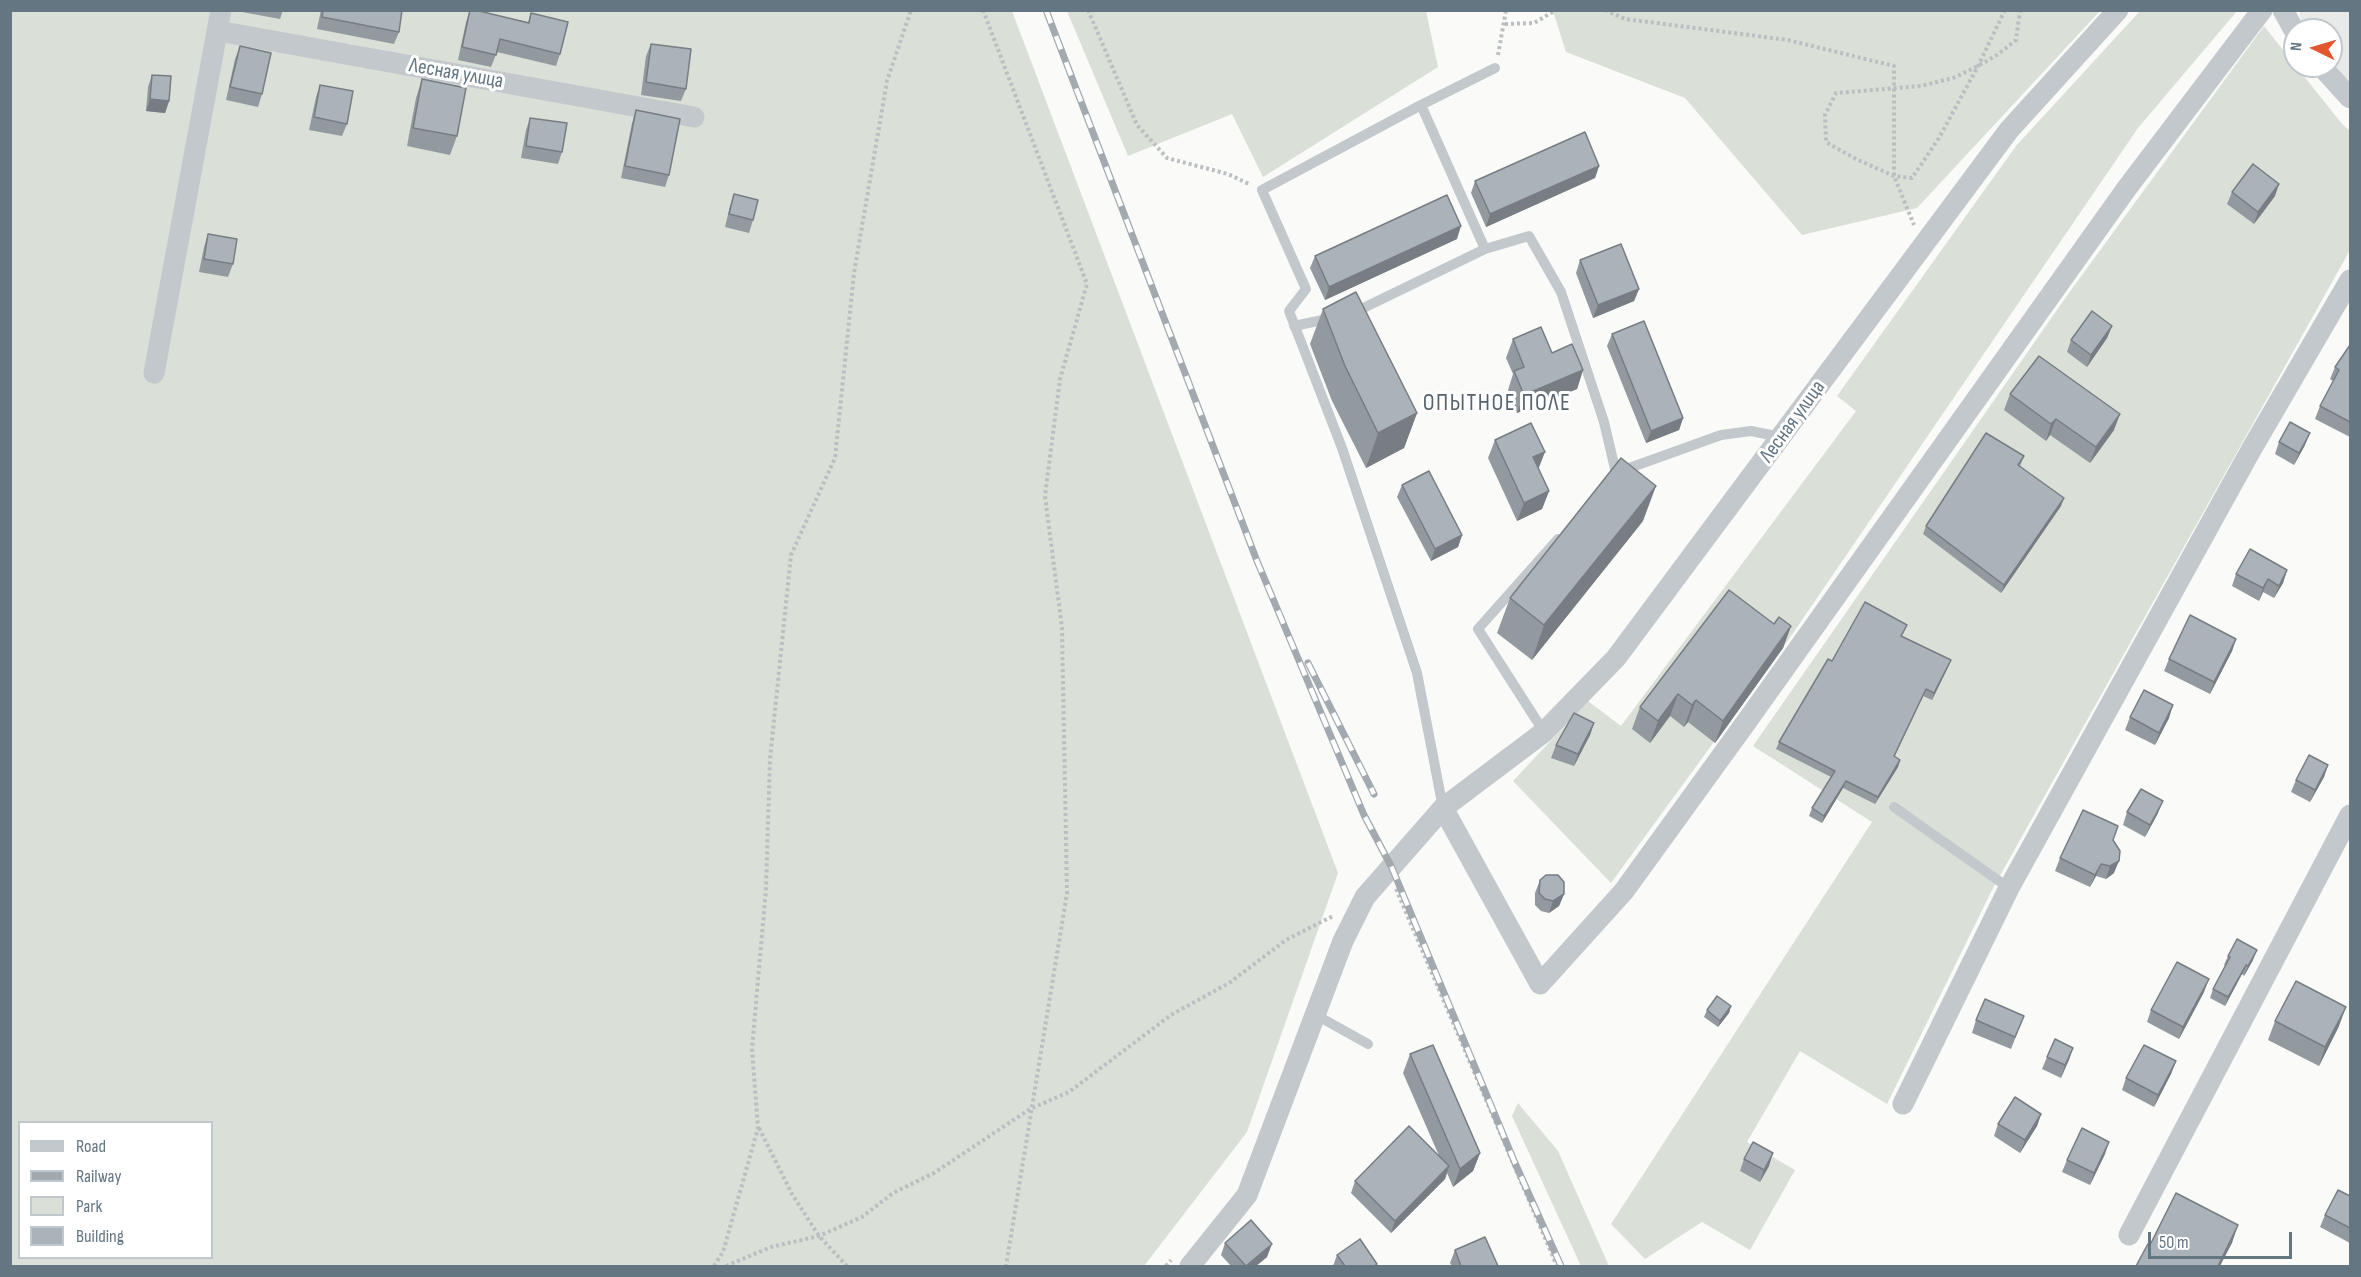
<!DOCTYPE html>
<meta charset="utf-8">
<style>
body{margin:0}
#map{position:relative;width:2361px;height:1277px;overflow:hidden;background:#fafaf8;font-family:"Sofia Sans Condensed",sans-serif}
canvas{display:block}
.frame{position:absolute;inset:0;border:12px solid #657683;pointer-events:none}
.legend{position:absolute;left:18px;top:1121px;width:195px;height:138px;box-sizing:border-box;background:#fff;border:2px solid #c1c8cd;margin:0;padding:8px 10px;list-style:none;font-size:18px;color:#657683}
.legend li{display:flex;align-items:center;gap:12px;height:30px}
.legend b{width:30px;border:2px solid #c1c8cd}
.north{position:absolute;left:2283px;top:18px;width:60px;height:60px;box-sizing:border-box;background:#fff;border:2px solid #c1c8cd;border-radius:50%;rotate:275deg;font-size:16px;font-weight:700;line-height:24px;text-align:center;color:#657683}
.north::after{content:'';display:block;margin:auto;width:21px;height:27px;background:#e4572e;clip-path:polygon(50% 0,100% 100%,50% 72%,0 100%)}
.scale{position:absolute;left:2148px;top:1232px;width:144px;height:27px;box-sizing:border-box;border:3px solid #657683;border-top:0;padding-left:8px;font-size:18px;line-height:21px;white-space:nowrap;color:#657683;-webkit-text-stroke:4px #fff;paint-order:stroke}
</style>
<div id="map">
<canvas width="2361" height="1277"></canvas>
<div class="frame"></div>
<ul class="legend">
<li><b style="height:8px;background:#c3c8cc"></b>Road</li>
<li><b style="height:8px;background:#a2aab0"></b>Railway</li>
<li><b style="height:16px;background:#dadfd7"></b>Park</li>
<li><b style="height:16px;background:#aab3b9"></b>Building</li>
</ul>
<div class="north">N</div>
<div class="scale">50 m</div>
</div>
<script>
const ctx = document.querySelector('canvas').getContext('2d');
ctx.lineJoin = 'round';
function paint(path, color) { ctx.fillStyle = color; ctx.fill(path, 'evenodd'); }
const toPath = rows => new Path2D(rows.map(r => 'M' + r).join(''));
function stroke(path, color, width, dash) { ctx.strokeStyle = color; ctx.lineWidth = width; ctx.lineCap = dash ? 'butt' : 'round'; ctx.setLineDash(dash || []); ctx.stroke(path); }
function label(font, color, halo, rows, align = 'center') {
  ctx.font = font + ' "Sofia Sans Condensed",sans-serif'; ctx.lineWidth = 6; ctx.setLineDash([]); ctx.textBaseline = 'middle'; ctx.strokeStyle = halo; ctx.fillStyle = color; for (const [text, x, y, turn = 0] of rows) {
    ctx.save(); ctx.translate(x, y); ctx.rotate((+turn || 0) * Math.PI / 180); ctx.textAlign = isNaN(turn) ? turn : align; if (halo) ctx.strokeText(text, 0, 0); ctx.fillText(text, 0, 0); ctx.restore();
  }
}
const built = toPath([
 [2299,11,2350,11,2350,85,2331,63,2331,30,2303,30]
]);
const green = toPath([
 [10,11,1012,11,1338,873,1247,1132,1144,1266,11,1266],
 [20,1122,212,1122,212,1258,20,1258],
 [1067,11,1426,11,1438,67,1263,177,1232,114,1128,156],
 [1553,11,1553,10,2100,11,1917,208,1802,235,1685,98,1566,52],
 [2140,11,2237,11,2138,128,1789,639,1611,883,1513,781,1588,701,1621,726,1856,411,1837,396,2016,146],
 [2264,26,2342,124,2350,131,2350,250,1992,890,1887,1104,1800,1051,1747,1142,1795,1170,1750,1250,1702,1222,1645,1259,1611,1224,1872,822,1753,746,2066,297],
 [1518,1103,1558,1151,1609,1266,1581,1266,1512,1116]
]);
const path = toPath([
 [983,10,1087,284,1060,379,1045,496,1062,628,1067,893,1006,1266],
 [1088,10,1137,125,1167,158,1228,174,1251,185],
 [1605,10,1625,19,1788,40,1894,66,1894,176,1914,225],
 [2005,10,1978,66,1939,138,1912,178,1894,176,1856,159,1826,142,1825,115,1836,93,1921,86,1953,78,1978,66,1997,55,2016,40,2020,10],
 [1505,24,1534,23,1556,10],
 [1498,55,1506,10],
 [1396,889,1557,1266],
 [759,1128,792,1194,819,1236,847,1266],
 [714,1266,723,1252,758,1128,752,1049,766,889,770,759,791,555,835,458,854,273,887,81,911,10],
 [726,1266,771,1247,819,1236,862,1217,893,1193,934,1173,1030,1109,1069,1092,1171,1015,1229,983,1286,940,1333,916],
 [1166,1266,1171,1260]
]);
const service = toPath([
 [1421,105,1485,249,1529,236,1561,292,1604,422,1616,473,1612,478],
 [1351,314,1485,249],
 [1294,326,1332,318],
 [1621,471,1721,435,1751,431,1781,437],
 [1544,732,1478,629,1558,539],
 [1894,807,2009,888],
 [1443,808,1417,673,1342,448,1289,311,1306,289,1262,190,1421,105,1495,68],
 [1316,1015,1368,1044]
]);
const minor = toPath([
 [2283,10,2295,32],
 [218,31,694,117],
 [2321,66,2350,98],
 [154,373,221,10],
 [1443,808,1540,984,1624,891,1747,721,2127,188,2262,10],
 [1903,1104,2009,888,2251,450,2350,280],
 [2129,1235,2350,815],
 [1190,1266,1247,1195,1343,941,1365,897,1443,808,1544,732,1616,658,2009,130,2118,10]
]);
const rail = toPath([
 [1046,10,1257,561,1364,815,1392,868,1515,1163,1561,1266],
 [1308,663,1374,794]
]);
const wall = toPath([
 [242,10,283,10,280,19,242,12],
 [321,10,402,10,399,32,394,44,317,29],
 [470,10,528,22,531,13,560,54,556,66,497,52,491,67,458,60,466,22],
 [651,44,686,89,681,101,641,95,646,56],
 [240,46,262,94,258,107,226,100,235,59],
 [152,75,169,101,165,113,146,111,148,87],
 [422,79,457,136,450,155,407,146,416,98],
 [320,85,347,124,342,136,309,130,316,97],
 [636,110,669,175,665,187,621,178,632,123],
 [530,118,562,152,558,164,521,158,526,130],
 [1599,166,1595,178,1486,227,1471,193,1475,181],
 [2232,192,2275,196,2254,224,2227,204],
 [734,194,753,220,749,233,725,227,730,206],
 [208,234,233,264,228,277,199,272,204,247],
 [1457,239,1325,300,1310,268,1315,256],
 [1580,260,1639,289,1634,301,1593,318,1576,273],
 [1323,309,1417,413,1404,448,1366,468,1332,401,1310,344],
 [2112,326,2107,338,2087,367,2067,352,2071,340],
 [1612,334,1683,418,1679,430,1646,443,1607,346],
 [1513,339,1552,353,1583,370,1577,389,1517,413,1508,390,1513,374,1506,358],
 [2350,345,2350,437,2315,419,2320,406,2333,381,2330,379,2335,367],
 [2010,394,2114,430,2090,463,2050,435,2046,441,2004,410],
 [1495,440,1539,469,1549,491,1542,509,1517,521,1488,458],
 [2279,442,2305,445,2294,465,2275,454],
 [2024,456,2020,466,2061,506,2001,593,1923,534,1926,526],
 [1402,485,1462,535,1458,547,1431,561,1397,497],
 [1643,521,1532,660,1497,633,1510,598],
 [2287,570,2283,583,2274,598,2263,592,2259,601,2232,586,2236,574],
 [1774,624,1791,626,1783,648,1715,743,1688,722,1684,727,1670,716,1650,743,1632,729,1640,707],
 [1907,625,1902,636,1951,660,1948,667,1932,700,1923,696,1894,756,1900,760,1898,767,1875,804,1843,788,1822,823,1809,816,1812,808,1831,777,1776,749,1779,742,1832,661],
 [2236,639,2232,651,2210,694,2164,671,2169,659],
 [2130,717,2169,718,2155,745,2125,730],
 [1594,723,1590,735,1574,766,1551,758,1556,745],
 [2328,765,2324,777,2310,802,2291,792,2296,780],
 [2127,812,2158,813,2145,837,2123,825],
 [2113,840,2114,873,2106,879,2096,876,2090,887,2055,871,2060,858],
 [1540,880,1564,894,1559,906,1549,913,1541,911,1535,905,1535,893],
 [2228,956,2253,960,2244,976,2242,974,2225,1006,2210,998,2213,989,2226,966,2224,965],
 [2204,992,2179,1039,2147,1022,2151,1010],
 [1731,1006,1729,1013,1718,1027,1704,1017,1707,1010],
 [2024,1016,2011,1049,1972,1033,1976,1020],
 [2275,1021,2339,1026,2319,1066,2268,1040],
 [2073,1048,2061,1078,2042,1069,2047,1057],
 [1410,1054,1480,1153,1473,1171,1453,1187,1447,1173,1445,1179,1391,1233,1351,1193,1355,1181,1440,1158,1403,1073],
 [2176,1061,2171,1074,2154,1107,2122,1090,2126,1078],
 [2041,1114,2037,1126,2020,1153,1994,1136,1998,1124],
 [2105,1154,2090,1185,2062,1172,2067,1160],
 [1744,1159,1769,1166,1760,1182,1740,1171],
 [2350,1196,2350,1243,2320,1227,2325,1215],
 [1225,1243,1267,1257,1256,1266,1231,1266,1221,1255],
 [1455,1250,1498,1266,1452,1266,1450,1263],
 [1337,1255,1376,1266,1333,1266]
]);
const shadedWall = toPath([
 [150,99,169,101,165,113,146,111],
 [1599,166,1595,178,1486,227,1490,214],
 [2279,184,2275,196,2254,224,2258,212],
 [1461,226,1457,239,1325,300,1329,287],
 [1639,289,1634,301,1593,318,1598,305],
 [2112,326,2107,338,2087,367,2091,355],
 [1583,370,1577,389,1517,413,1524,395],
 [1417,413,1404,448,1366,468,1378,433],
 [2120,414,2114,430,2090,463,2096,447],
 [1683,418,1679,430,1646,443,1651,431],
 [2056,419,2050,435,2046,441,2051,424],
 [2310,433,2305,445,2294,465,2299,453],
 [1545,452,1538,470,1533,457],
 [1656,486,1643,521,1532,660,1544,625],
 [1549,491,1542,509,1517,521,1524,503],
 [2064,498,2061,506,2001,593,2004,585],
 [1462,535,1458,547,1431,561,1435,549],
 [2287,570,2283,583,2274,598,2279,586],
 [2268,579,2263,592,2259,601,2263,588],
 [1791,626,1783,648,1715,743,1723,721],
 [2236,639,2232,651,2210,694,2214,682],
 [1951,660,1948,667,1932,700,1934,693],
 [1926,689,1923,696,1891,764,1894,756],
 [1678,694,1670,716,1650,743,1658,721],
 [1696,700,1688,722,1684,727,1692,705],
 [2173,705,2169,718,2155,745,2159,733],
 [1594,723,1590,735,1574,766,1578,754],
 [1900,760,1898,767,1875,804,1878,797],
 [2328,765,2324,777,2310,802,2315,790],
 [1846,781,1843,788,1822,823,1824,816],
 [2163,801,2158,813,2145,837,2150,825],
 [2119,861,2114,873,2106,879,2110,866],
 [2101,864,2096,876,2090,887,2095,875],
 [1564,894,1559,906,1549,913,1553,901],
 [2257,950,2253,960,2244,976,2248,966],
 [2246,965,2242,974,2225,1006,2228,997],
 [2209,979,2204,992,2179,1039,2183,1027],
 [1731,1006,1729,1013,1718,1027,1720,1021],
 [2346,1007,2339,1026,2319,1066,2325,1047],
 [2073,1048,2069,1060,2061,1078,2065,1065],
 [2176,1061,2171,1074,2154,1107,2158,1095],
 [2041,1114,2037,1126,2020,1153,2025,1140],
 [2109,1142,2105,1154,2090,1185,2094,1173],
 [1480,1153,1473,1171,1453,1187,1460,1169],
 [1773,1153,1769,1166,1760,1182,1764,1170],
 [1449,1166,1445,1179,1391,1233,1395,1221],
 [2238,1225,2232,1243,2220,1266,2218,1266],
 [1272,1244,1267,1257,1256,1266,1247,1266]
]);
const building = toPath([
 [323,10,402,10,399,32,322,17,323,10],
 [470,10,475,10,529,23,531,13,568,22,560,54,500,39,496,55,462,47,470,10],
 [651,44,691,49,686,89,646,82,651,44],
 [240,46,271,53,262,94,230,87,240,46],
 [152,75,171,76,169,101,150,99,152,75],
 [422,79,466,88,457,136,413,128,422,79],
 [320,85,353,91,347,124,314,117,320,85],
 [636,110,680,119,669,175,625,166,636,110],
 [530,118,567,123,562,152,526,146,530,118],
 [1585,132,1599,166,1490,214,1475,181,1585,132],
 [2253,164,2279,184,2258,212,2232,192,2253,164],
 [734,194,758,200,753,220,729,214,734,194],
 [1447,195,1461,226,1329,287,1315,256,1447,195],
 [208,234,237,239,233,264,204,259,208,234],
 [1621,244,1639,289,1598,305,1580,260,1621,244],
 [1356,292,1417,413,1378,433,1345,366,1323,309,1356,292],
 [2092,311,2112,326,2091,355,2071,340,2092,311],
 [1644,321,1683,418,1651,431,1612,334,1644,321],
 [1541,327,1552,353,1572,344,1583,370,1524,395,1514,371,1524,367,1513,339,1541,327],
 [2350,345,2350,422,2320,406,2339,370,2335,367,2350,345],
 [2039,356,2120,414,2096,447,2056,419,2051,424,2010,394,2039,356],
 [2290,422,2310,433,2299,453,2279,442,2290,422],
 [1531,423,1545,452,1533,457,1549,491,1524,503,1495,440,1531,423],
 [1986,433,2024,456,2018,465,2064,498,2004,585,1926,526,1986,433],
 [1621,458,1656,486,1544,625,1510,598,1621,458],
 [1429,471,1462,535,1435,549,1402,485,1429,471],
 [2250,549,2287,570,2279,586,2268,579,2263,588,2236,574,2250,549],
 [1729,590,1774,624,1779,617,1791,626,1723,721,1696,700,1692,705,1678,694,1658,721,1640,707,1729,590],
 [1865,602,1907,625,1901,636,1951,660,1934,693,1926,689,1894,756,1900,760,1878,797,1846,781,1824,816,1812,808,1835,771,1779,742,1828,659,1832,661,1865,602],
 [2190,615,2236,639,2214,682,2169,659,2190,615],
 [2144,690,2173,705,2159,733,2130,717,2144,690],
 [1574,713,1594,723,1578,754,1556,745,1574,713],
 [2309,755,2328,765,2315,790,2296,780,2309,755],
 [2141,789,2163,801,2150,825,2127,812,2141,789],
 [2083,810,2118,826,2113,840,2120,851,2119,861,2110,866,2101,864,2095,875,2060,858,2083,810],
 [1546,875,1558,875,1564,882,1564,894,1553,901,1545,899,1539,893,1540,880,1546,875],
 [2237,939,2257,950,2248,966,2246,965,2228,997,2213,989,2230,957,2228,956,2237,939],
 [2177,962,2209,979,2183,1027,2151,1010,2177,962],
 [2296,981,2346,1007,2325,1047,2275,1021,2296,981],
 [1717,996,1731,1006,1720,1021,1707,1010,1717,996],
 [1985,999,2024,1016,2015,1037,1976,1020,1985,999],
 [2055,1039,2073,1048,2065,1065,2047,1057,2055,1039],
 [1433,1045,1480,1153,1460,1169,1410,1054,1433,1045],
 [2144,1045,2176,1061,2158,1095,2126,1078,2144,1045],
 [2015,1097,2041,1114,2025,1140,1998,1124,2015,1097],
 [1409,1126,1449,1166,1395,1221,1355,1181,1409,1126],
 [2082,1128,2109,1142,2094,1173,2067,1160,2082,1128],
 [1753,1142,1773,1153,1764,1170,1744,1159,1753,1142],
 [2338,1190,2350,1196,2350,1228,2325,1215,2338,1190],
 [2176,1193,2238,1225,2218,1266,2136,1266,2149,1242,2151,1243,2176,1193],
 [1251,1220,1272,1244,1246,1266,1225,1243,1251,1220],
 [1485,1237,1498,1266,1461,1266,1455,1250,1485,1237],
 [1360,1239,1377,1264,1374,1266,1345,1266,1337,1255,1360,1239]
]);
const streetNames = [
 ["Лесная улица",456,74,10],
 ["Лесная улица",1793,422,-54]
];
const quarterNames = [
 ["ОПЫТНОЕ ПОЛЕ",1497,404]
];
paint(built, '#e8e9e9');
paint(green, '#dadfd7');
stroke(path, '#bbbfc2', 4, [3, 3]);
stroke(service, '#c3c8cc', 10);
stroke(minor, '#c3c8cc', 21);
stroke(rail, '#a2aab0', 7);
stroke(rail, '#fff', 4.5, [14]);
paint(wall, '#929a9f');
paint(shadedWall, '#777d82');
paint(building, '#aab3b9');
stroke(building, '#777d82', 1.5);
label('21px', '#657683', '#fff', streetNames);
ctx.letterSpacing = '1.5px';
label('24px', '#57646e', '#fff', quarterNames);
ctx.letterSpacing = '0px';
</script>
